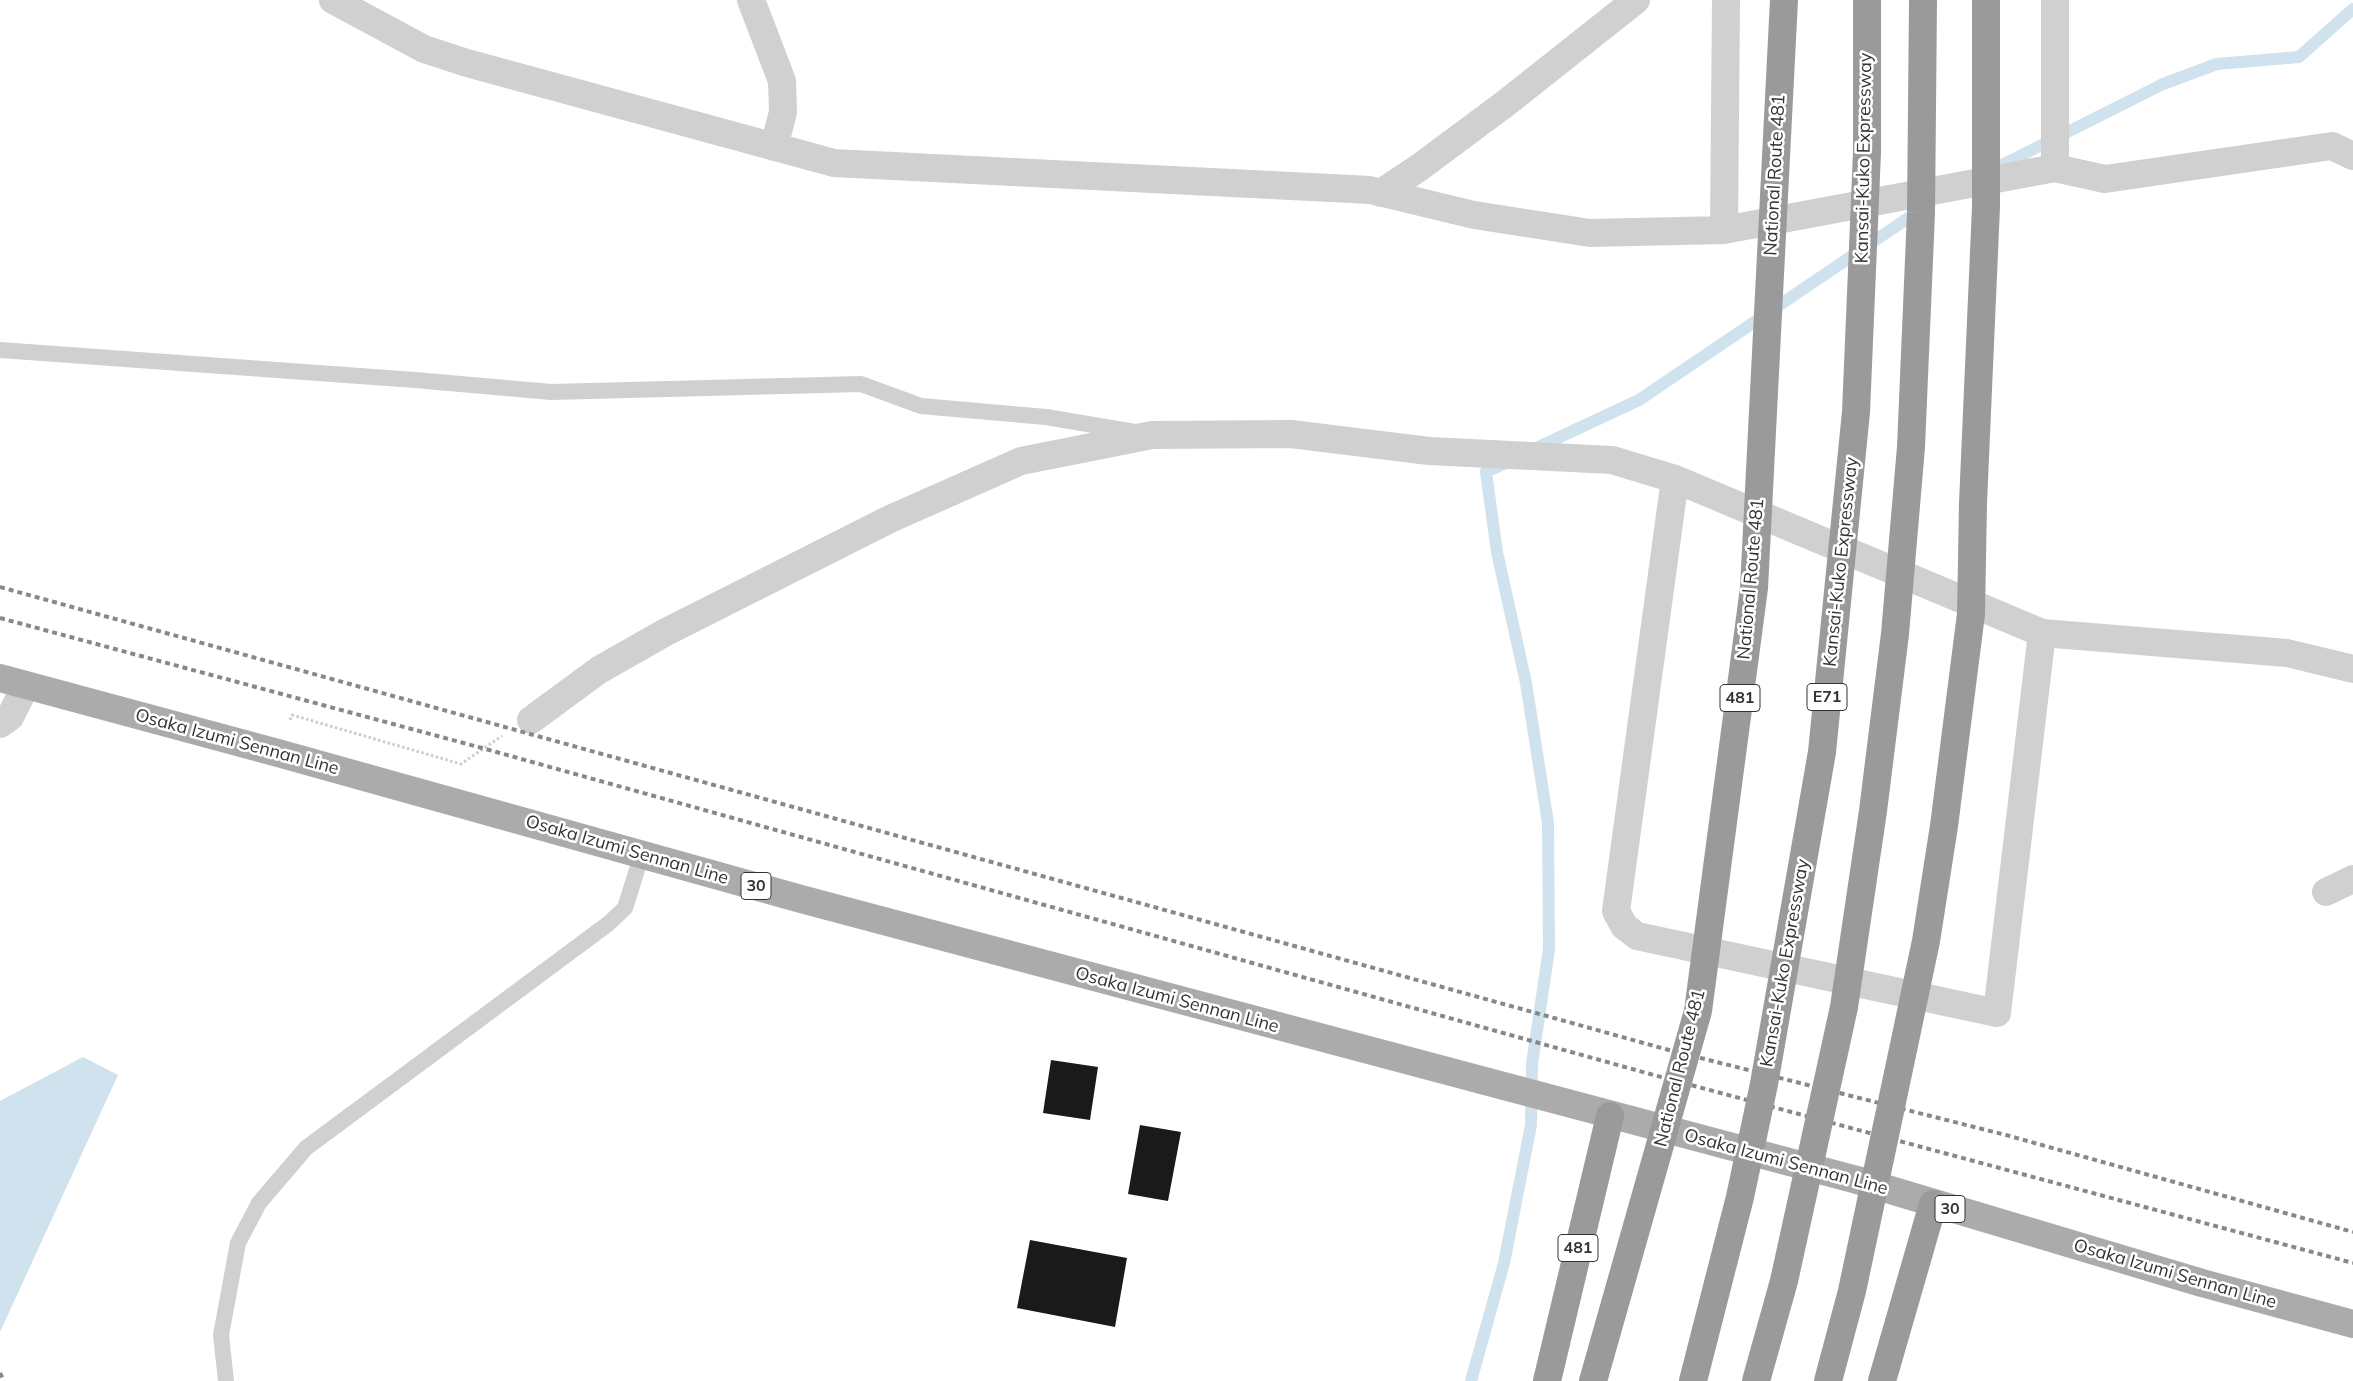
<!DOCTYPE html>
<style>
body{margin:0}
canvas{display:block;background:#fff}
</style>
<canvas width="2353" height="1381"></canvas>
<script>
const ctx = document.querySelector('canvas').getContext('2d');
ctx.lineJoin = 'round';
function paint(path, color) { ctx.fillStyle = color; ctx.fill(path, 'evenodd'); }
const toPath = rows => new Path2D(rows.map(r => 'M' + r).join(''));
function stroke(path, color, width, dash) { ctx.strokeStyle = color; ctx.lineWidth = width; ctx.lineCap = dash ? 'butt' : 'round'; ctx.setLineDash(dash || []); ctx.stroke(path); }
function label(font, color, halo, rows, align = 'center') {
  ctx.font = font + ' Mulish,sans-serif'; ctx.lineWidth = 5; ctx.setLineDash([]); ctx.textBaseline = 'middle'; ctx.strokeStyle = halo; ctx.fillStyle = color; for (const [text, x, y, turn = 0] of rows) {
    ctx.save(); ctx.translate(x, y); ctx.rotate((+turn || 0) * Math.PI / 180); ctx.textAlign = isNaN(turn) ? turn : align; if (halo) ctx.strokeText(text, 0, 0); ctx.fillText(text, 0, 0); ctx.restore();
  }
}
const water = toPath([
 [83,1057,118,1075,0,1332,0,1101]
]);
const stream = toPath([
 [1990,171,2163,84,2217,64,2299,57,2353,9],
 [1532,450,1639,400,1920,210],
 [1471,1381,1504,1263,1531,1125,1532,1064,1549,949,1548,823,1526,683,1497,552,1486,472,1510,461]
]);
const building = toPath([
 [1051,1060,1098,1067,1090,1120,1043,1113],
 [1140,1125,1181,1132,1168,1201,1128,1194],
 [1030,1240,1127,1258,1115,1327,1017,1308]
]);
const path = toPath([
 [290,720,292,715,461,764,502,736]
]);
const lane = toPath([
 [0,350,415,380,551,392,861,384,921,406,1046,417,1135,432],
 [226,1381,221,1335,238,1243,259,1203,306,1148,608,924,625,908,642,854]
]);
const street = toPath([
 [333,0,424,49,467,63,834,163,1370,190,1474,215,1590,233,1724,230,2055,168,2105,179,2332,146,2353,156],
 [751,0,782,81,783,112,774,147],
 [2055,0,2055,168],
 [1381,193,1420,167,1506,103,1636,0],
 [1724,230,1726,0],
 [1675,479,1616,911,1624,926,1637,936,1997,1013,2042,633],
 [531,720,599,670,666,632,890,519,1021,461,1152,435,1291,434,1429,451,1612,460,1675,479,2042,633,2287,653,2353,669],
 [0,724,10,717,26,685],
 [2326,892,2353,879]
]);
const primary = toPath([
 [0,678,278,753,801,899,1857,1180,2202,1283,2353,1324]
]);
const highway = toPath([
 [1547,1381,1610,1116],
 [1882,1381,1933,1204]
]);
const rail = toPath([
 [0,587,1554,1018,1665,1049,2006,1135,2353,1232],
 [0,618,482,748,1650,1074,2353,1263],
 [0,1373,4,1381]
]);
const highwayBridge = toPath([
 [1593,1381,1698,1011,1754,588,1784,0],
 [1693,1381,1740,1197,1764,1084,1822,752,1856,412,1867,152,1867,0],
 [1756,1381,1784,1281,1844,1007,1873,811,1895,634,1911,447,1921,213,1923,0],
 [1828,1381,1852,1291,1926,941,1944,826,1971,614,1973,503,1986,207,1986,0]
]);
const shields = [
 [1827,697,40],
 [1740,698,40],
 [756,886,30],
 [1950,1209,30],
 [1578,1248,40]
];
const shieldNames = [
 ["E71",1827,697],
 ["481",1740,698],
 ["30",756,886],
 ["30",1950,1209],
 ["481",1578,1248]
];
const streetNames = [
 ["Kansai-Kuko Expressway",1864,158,-89],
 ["National Route 481",1775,175,-87],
 ["Kansai-Kuko Expressway",1841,562,-84],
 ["National Route 481",1751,579,-85],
 ["Osaka Izumi Sennan Line",237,742,15],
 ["Osaka Izumi Sennan Line",627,850,16],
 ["Kansai-Kuko Expressway",1785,963,-80],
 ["Osaka Izumi Sennan Line",1177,1000,15],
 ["National Route 481",1680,1068,-76],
 ["Osaka Izumi Sennan Line",1786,1162,15],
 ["Osaka Izumi Sennan Line",2175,1274,16]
];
paint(water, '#cfe2ee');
stroke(stream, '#cfe2ee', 12);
paint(building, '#1a1a1a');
stroke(path, '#cdcdcd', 3, [2.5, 2.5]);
stroke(lane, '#d0d0d0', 16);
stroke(street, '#d0d0d0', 28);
stroke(primary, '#ababab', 28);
stroke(highway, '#9a9a9a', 28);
stroke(rail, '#888', 4, [5, 4]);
stroke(highwayBridge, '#9a9a9a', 28);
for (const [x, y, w] of shields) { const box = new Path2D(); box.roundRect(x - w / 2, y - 13.5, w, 27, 4); ctx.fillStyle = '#fff'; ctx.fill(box); stroke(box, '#333', 1); }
label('bold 16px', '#333', null, shieldNames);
label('18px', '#333', '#fff', streetNames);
</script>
